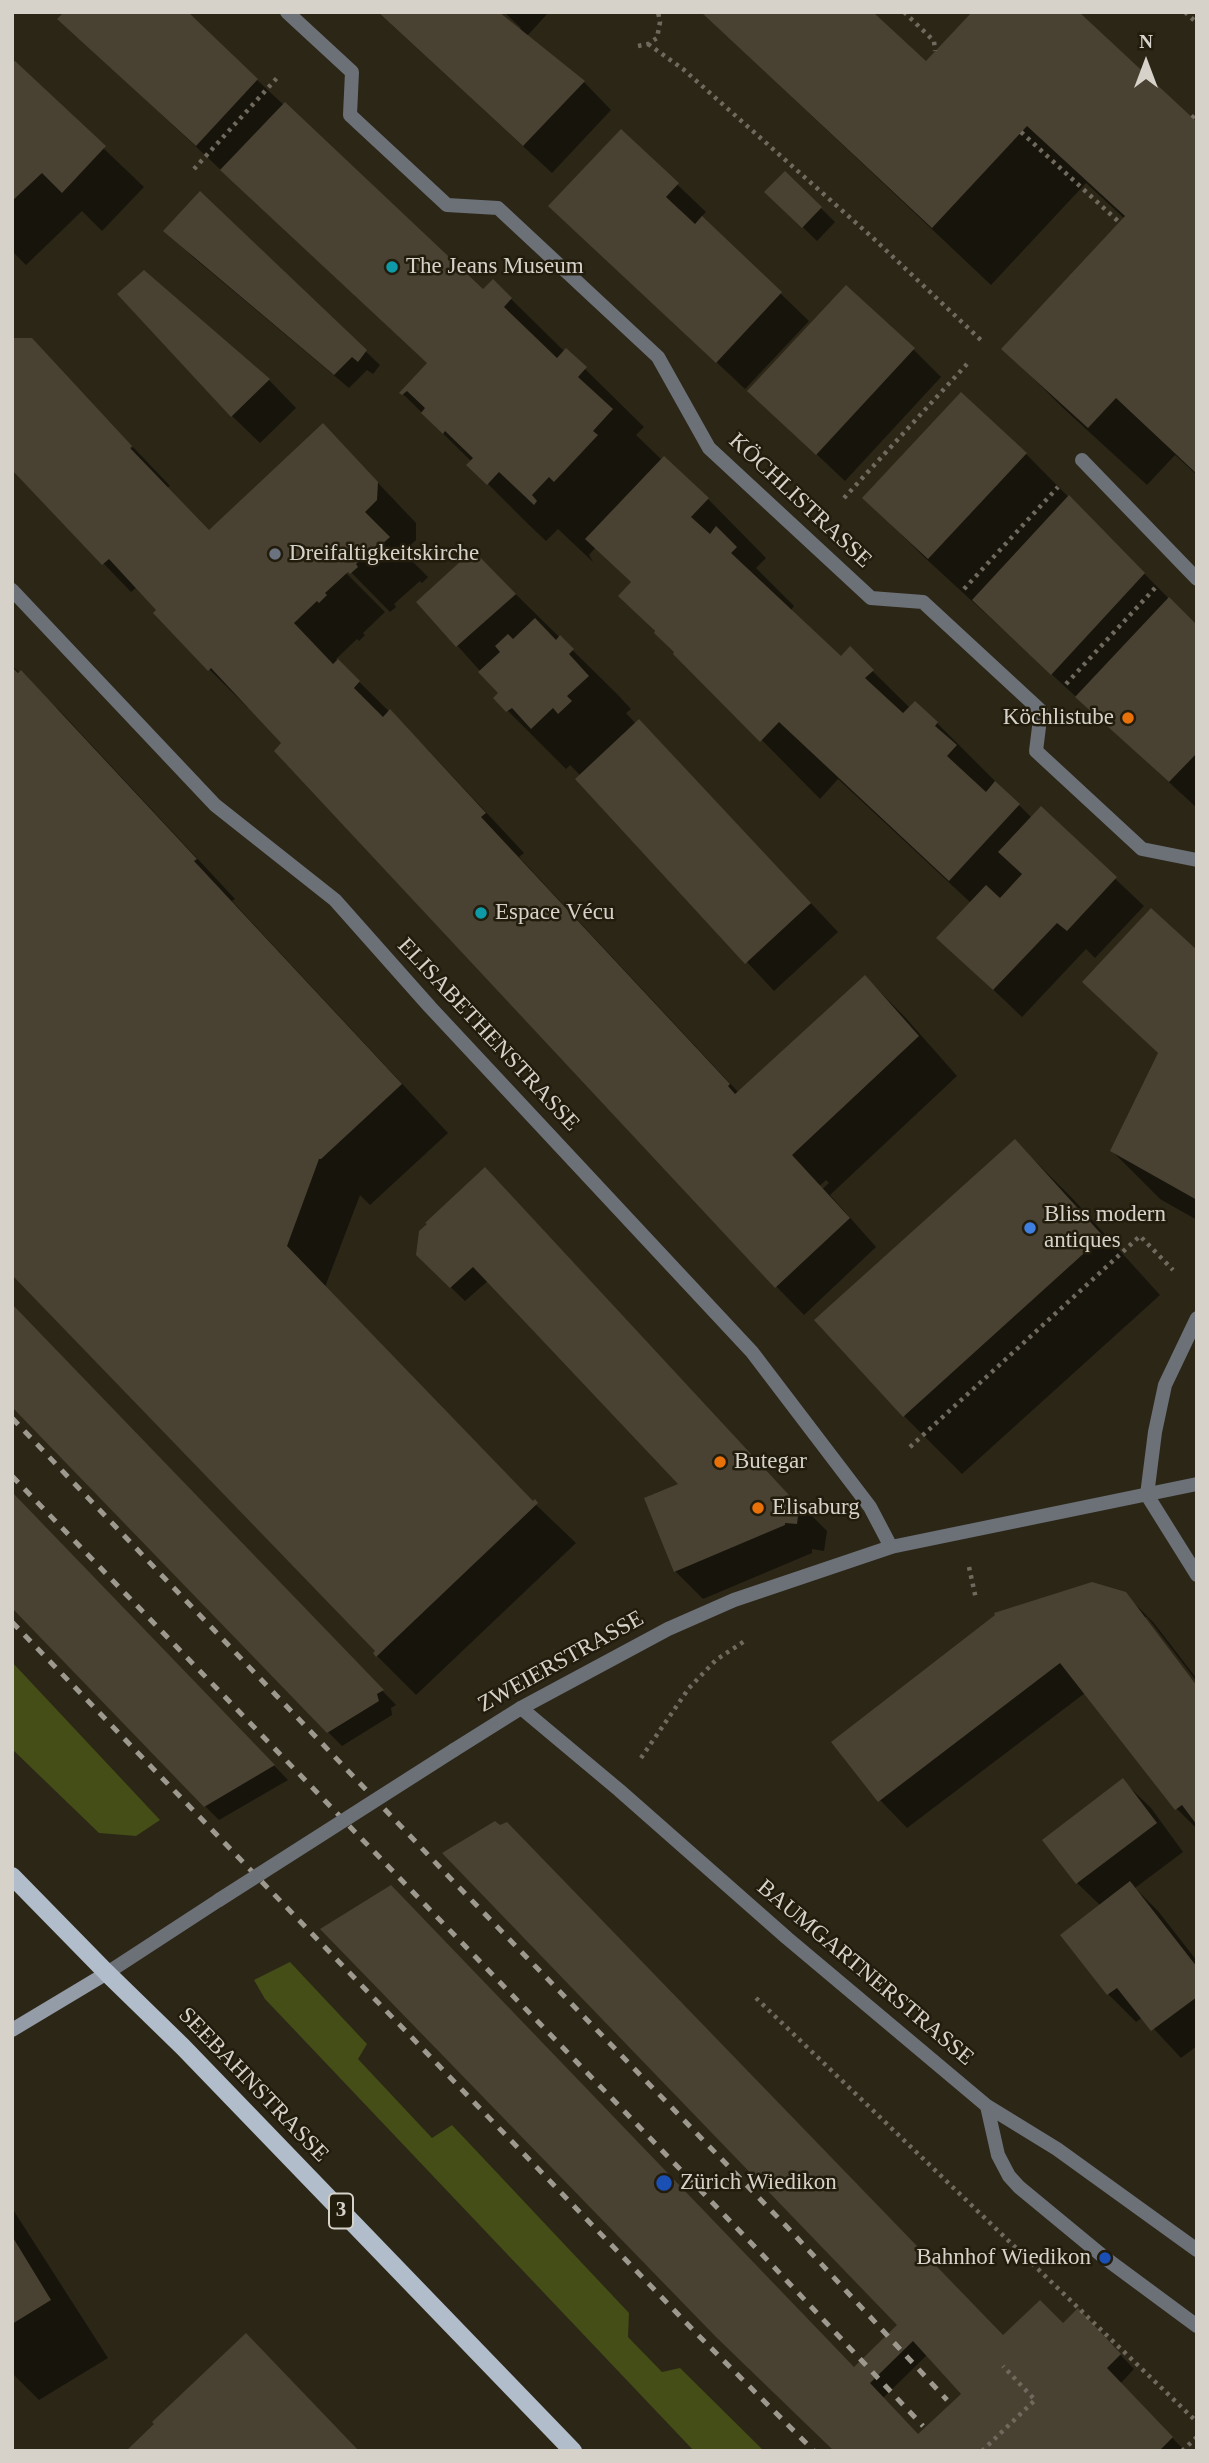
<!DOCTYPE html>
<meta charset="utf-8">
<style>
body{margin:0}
#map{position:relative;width:1209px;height:2463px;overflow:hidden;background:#2c2617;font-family:"Times New Roman",serif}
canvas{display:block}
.frame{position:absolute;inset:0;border:14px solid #d6d2c9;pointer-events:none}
.north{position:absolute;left:1111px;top:28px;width:70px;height:70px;-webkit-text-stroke:5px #221c0d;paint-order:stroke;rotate:0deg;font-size:19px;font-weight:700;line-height:28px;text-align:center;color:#d6d2c9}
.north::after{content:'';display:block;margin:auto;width:24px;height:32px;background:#d6d2c9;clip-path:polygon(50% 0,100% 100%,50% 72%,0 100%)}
</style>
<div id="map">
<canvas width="1209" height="2463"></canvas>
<div class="frame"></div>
<div class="north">N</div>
</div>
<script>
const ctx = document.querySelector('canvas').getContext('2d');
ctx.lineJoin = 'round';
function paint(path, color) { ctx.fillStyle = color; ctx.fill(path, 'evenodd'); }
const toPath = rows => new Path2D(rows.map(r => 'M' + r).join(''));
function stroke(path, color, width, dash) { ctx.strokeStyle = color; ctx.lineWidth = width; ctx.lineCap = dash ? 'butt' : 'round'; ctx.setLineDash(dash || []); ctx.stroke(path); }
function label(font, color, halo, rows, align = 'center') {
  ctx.font = font + ' "Times New Roman",serif'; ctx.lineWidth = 5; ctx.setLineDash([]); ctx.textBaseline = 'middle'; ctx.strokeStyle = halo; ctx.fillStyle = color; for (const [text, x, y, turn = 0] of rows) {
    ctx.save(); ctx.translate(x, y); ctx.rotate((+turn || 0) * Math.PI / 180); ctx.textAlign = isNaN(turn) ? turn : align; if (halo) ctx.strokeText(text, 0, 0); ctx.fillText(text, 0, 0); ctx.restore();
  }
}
const green = toPath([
 [12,1662,160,1820,136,1836,99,1833,12,1749],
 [290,1962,367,2044,358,2059,432,2138,452,2125,629,2313,628,2337,662,2372,680,2368,764,2451,694,2451,265,1999,254,1980]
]);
const shadow = toPath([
 [378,12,519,30,521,28,504,12,549,12,527,36,584,82,611,110,552,173],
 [702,12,1197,124,1197,475,1175,455,1147,485,1062,407,1004,349,1125,219,1086,183,991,285],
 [88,46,257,80,483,291,511,299,565,352,585,369,644,427,636,435,662,460,664,458,708,499,766,558,756,568,794,606,790,611,841,659,850,649,910,708,937,723,1032,818,1041,809,1144,906,1095,958,1086,949,1022,1017,939,938,971,903,838,779,820,799,620,596,632,583,596,547,589,555,593,562,558,529,546,541,527,523,469,465,472,462,402,393,429,364],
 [15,64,144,187,102,231,82,211,26,265,12,251,12,66],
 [621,131,706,212,701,217,809,321,745,389,579,233],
 [785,173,835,222,817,241,767,192],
 [166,231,304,293,380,365,373,374,367,370,349,388,194,258],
 [144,273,269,380,296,408,260,443,232,416],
 [913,349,941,377,845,481,778,418],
 [323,425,416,523,416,540,403,552,428,577,422,583,420,581,394,604,396,607,390,612,343,564,340,567,385,612,363,633,365,635,359,641,357,639,336,659,429,751,524,853,519,857,739,1093,865,977,904,1016,957,1076,830,1195,876,1247,804,1315,748,1257,829,1183,826,1180,745,1255,250,707,248,708,209,669,137,587,131,592,59,517,133,447,170,486,167,488,209,532],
 [1026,454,1197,627,1197,808,923,556,865,498],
 [473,552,618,695,631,709,626,713,636,724,666,749,838,932,774,991,577,779,581,776,570,765,566,769,495,698,500,693,418,602],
 [12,666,60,711,235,899,232,901,448,1133,370,1205,360,1195,325,1287,534,1503,576,1543,416,1695,377,1656,375,1653,377,1651,12,1273],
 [1197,953,1197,1220,1160,1199,1112,1151,1159,1054,1085,982],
 [1015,1141,1073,1199,1160,1295,962,1474,904,1416],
 [512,1197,795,1502,799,1503,827,1531,824,1551,812,1549,812,1553,703,1599,675,1571,681,1484,489,1280,465,1301,432,1269],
 [12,1306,396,1705,391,1708,392,1715,342,1746,328,1732],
 [12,1494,288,1780,219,1820,205,1806],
 [1125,1594,1153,1622,1197,1679,1197,1682,1147,1617,1142,1617,1197,1687,1197,1829,1177,1809,1085,1693,907,1828,880,1800],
 [1123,1781,1151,1808,1183,1852,1135,1888,1158,1911,1197,1961,1197,2046,1181,2058,1143,2017,1136,2022,1108,1994,1101,1906,1077,1883],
 [12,2208,108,2358,39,2400,12,2373],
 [899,2325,1003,2337,1092,2325,1134,2369,1120,2384,1185,2451,836,2451,854,2369],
 [927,2355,963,2394,919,2436,883,2398]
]);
const building = toPath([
 [64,12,188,12,258,79,196,146,57,19],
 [378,12,499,12,585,81,523,146],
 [701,12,873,12,926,61,972,12,1079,12,1197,122,1197,474,1116,398,1088,428,1001,349,1125,216,1114,206,1027,126,932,228],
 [15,61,106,146,62,193,42,173,12,201,12,63],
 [285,102,483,289,493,279,512,298,504,307,557,358,566,348,587,367,578,377,613,409,593,431,598,435,554,482,549,477,532,495,537,501,534,505,499,472,487,485,466,465,473,458,445,431,443,434,421,413,425,408,407,391,402,395,399,393,427,363,220,170],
 [621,129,679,183,666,197,695,224,702,216,782,292,716,363,548,206],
 [785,171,822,207,802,228,764,192],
 [200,191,367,350,358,362,352,357,334,375,163,231],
 [144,270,270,379,231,417,117,294],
 [846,285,915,348,816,455,747,391],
 [12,338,32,338,132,446,130,448,209,530,323,423,378,482,377,500,365,512,390,537,381,545,379,543,356,564,358,567,350,574,348,572,325,593,327,595,319,603,317,601,294,623,333,664,338,659,360,681,354,688,383,717,390,709,486,813,481,817,730,1084,728,1086,735,1094,865,975,919,1036,792,1155,850,1218,775,1288,274,751,281,743,211,668,208,671,153,613,156,610,109,559,102,565,12,470],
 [961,392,1027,453,928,559,862,498],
 [664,456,709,498,691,517,710,534,716,526,737,547,731,553,841,656,850,646,874,670,865,678,903,713,915,701,938,722,935,726,957,745,947,756,986,792,995,781,1020,804,949,881,779,722,760,742,673,654,674,652,654,633,655,631,618,596,631,582,585,539],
 [1069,495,1145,573,1051,675,972,600],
 [473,550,516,594,456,647,416,602],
 [1169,597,1197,625,1197,753,1169,782,1075,697],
 [535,618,556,640,560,635,574,649,569,654,589,676,567,696,572,701,558,714,553,708,531,729,512,708,506,712,493,698,498,693,478,672,500,652,495,646,508,634,513,639],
 [12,667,18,673,21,670,197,859,194,861,402,1084,321,1159,319,1159,287,1246,533,1501,535,1499,538,1503,376,1657,373,1653,375,1651,12,1275],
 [639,719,811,903,745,964,575,779],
 [1041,806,1117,877,1067,931,1057,923,993,990,936,938,986,885,1000,898,1022,874,998,852],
 [1151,908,1197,950,1197,1200,1110,1151,1158,1053,1082,982],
 [1015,1139,1103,1236,903,1417,814,1320],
 [485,1167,789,1495,789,1499,800,1501,797,1524,785,1523,785,1525,674,1572,644,1498,678,1484,473,1267,450,1288,416,1255,419,1231,427,1224,425,1223],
 [12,1304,384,1690,377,1694,379,1701,327,1733,12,1407],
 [12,1492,275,1765,204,1807,12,1608],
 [1092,1582,1126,1592,1197,1686,1197,1825,1182,1805,1175,1810,1060,1663,878,1802,831,1742,995,1615,994,1613],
 [1123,1778,1157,1823,1076,1884,1042,1840],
 [495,1821,500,1825,507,1822,1003,2335,1040,2300,1063,2323,1078,2308,1121,2354,1107,2368,1173,2437,1159,2451,834,2451,716,2337,320,1929,391,1885,854,2367,897,2325,442,1853],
 [913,2341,961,2394,918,2434,870,2383],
 [1130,1881,1197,1967,1197,1997,1151,2031,1117,1988,1107,1995,1060,1935],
 [12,2236,51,2300,12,2324],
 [246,2333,359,2451,126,2451,154,2424,152,2422]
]);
const path = toPath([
 [904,12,934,41,935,51],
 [1185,12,1197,23],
 [648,44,683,69,873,238,984,343],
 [638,46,648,44,657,38,660,22,658,12],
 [1192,118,1197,113],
 [1021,132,1119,222],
 [194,169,277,78],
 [844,498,967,364],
 [964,589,1058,487],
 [1066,684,1155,588],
 [910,1447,1140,1236,1173,1270],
 [969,1567,976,1599],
 [641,1758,689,1688,716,1660,746,1640],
 [756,1998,1197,2422],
 [982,2451,1035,2400,1003,2366],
 [1182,2451,1197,2437]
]);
const service = toPath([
 [521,1708,619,1790,787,1938,987,2106,1057,2149,1197,2250],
 [987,2106,998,2155,1009,2176,1019,2187,1105,2258,1197,2326]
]);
const minor = toPath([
 [287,12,352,72,350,115,447,205,498,208,658,357,709,448,871,598,923,602,1041,711,1036,751,1142,849,1197,860],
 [1082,460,1197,579],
 [12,590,215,805,335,900,430,1007,752,1352,870,1507,891,1547],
 [1197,1318,1165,1385,1155,1432,1147,1495,1197,1575]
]);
const tertiary = toPath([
 [454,1750,521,1708,668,1629,734,1600,891,1547,1197,1484],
 [107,1973,219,1900]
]);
const secondary = toPath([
 [12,2030,107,1973]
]);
const primary = toPath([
 [12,1876,107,1973,183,2047,573,2451]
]);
const rail = toPath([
 [12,1418,453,1881,789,2229,947,2400],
 [12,1476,757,2249,923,2426],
 [12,1622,699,2336,814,2451]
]);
const tertiaryBridge = toPath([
 [219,1900,454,1750]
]);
const markers = [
 [392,267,7,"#0f9aa8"],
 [275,554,7,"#6b7280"],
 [1128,718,7,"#e8710a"],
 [481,913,7,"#0f9aa8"],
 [1030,1228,7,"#3f7fe0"],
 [720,1462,7,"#e8710a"],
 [758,1508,7,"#e8710a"],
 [664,2183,9,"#1a4fb4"],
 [1105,2258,7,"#1a4fb4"]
];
const shields = [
 [341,2211,24]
];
const shieldNames = [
 ["3",341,2211]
];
const poiNames = [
 ["The Jeans Museum",406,267],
 ["Dreifaltigkeitskirche",289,554],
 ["Köchlistube",1114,718,"right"],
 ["Espace Vécu",495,913],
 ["Bliss modern",1044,1215],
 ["antiques",1044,1241],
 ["Butegar",734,1462],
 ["Elisaburg",772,1508],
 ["Zürich Wiedikon",680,2183],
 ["Bahnhof Wiedikon",1091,2258,"right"]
];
const streetNames = [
 ["KÖCHLISTRASSE",800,501,43],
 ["ELISABETHENSTRASSE",488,1035,47],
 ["ZWEIERSTRASSE",561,1662,-29],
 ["BAUMGARTNERSTRASSE",865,1973,40],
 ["SEEBAHNSTRASSE",253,2085,46]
];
paint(green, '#444e16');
paint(shadow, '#0007');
paint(building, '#494232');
stroke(path, '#706a5e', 4.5, [3.5, 5]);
stroke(service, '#6c7178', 14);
stroke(minor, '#6c7178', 14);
stroke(tertiary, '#6c7178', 14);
stroke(secondary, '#939ca7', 14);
stroke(primary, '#b2bdcb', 18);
stroke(rail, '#9d998e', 5, [9, 9]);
stroke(tertiaryBridge, '#6c7178', 14);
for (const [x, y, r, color] of markers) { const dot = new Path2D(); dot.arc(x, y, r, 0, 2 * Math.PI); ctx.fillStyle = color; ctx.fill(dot); stroke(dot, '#221c0d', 2.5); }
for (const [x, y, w] of shields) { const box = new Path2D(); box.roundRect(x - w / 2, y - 17.5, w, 35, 5); ctx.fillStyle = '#221c0d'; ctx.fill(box); stroke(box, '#d6d2c9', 2); }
label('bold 21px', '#d6d2c9', null, shieldNames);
label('23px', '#d6d2c9', '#221c0d', poiNames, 'left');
label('23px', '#d6d2c9', '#221c0d', streetNames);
</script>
